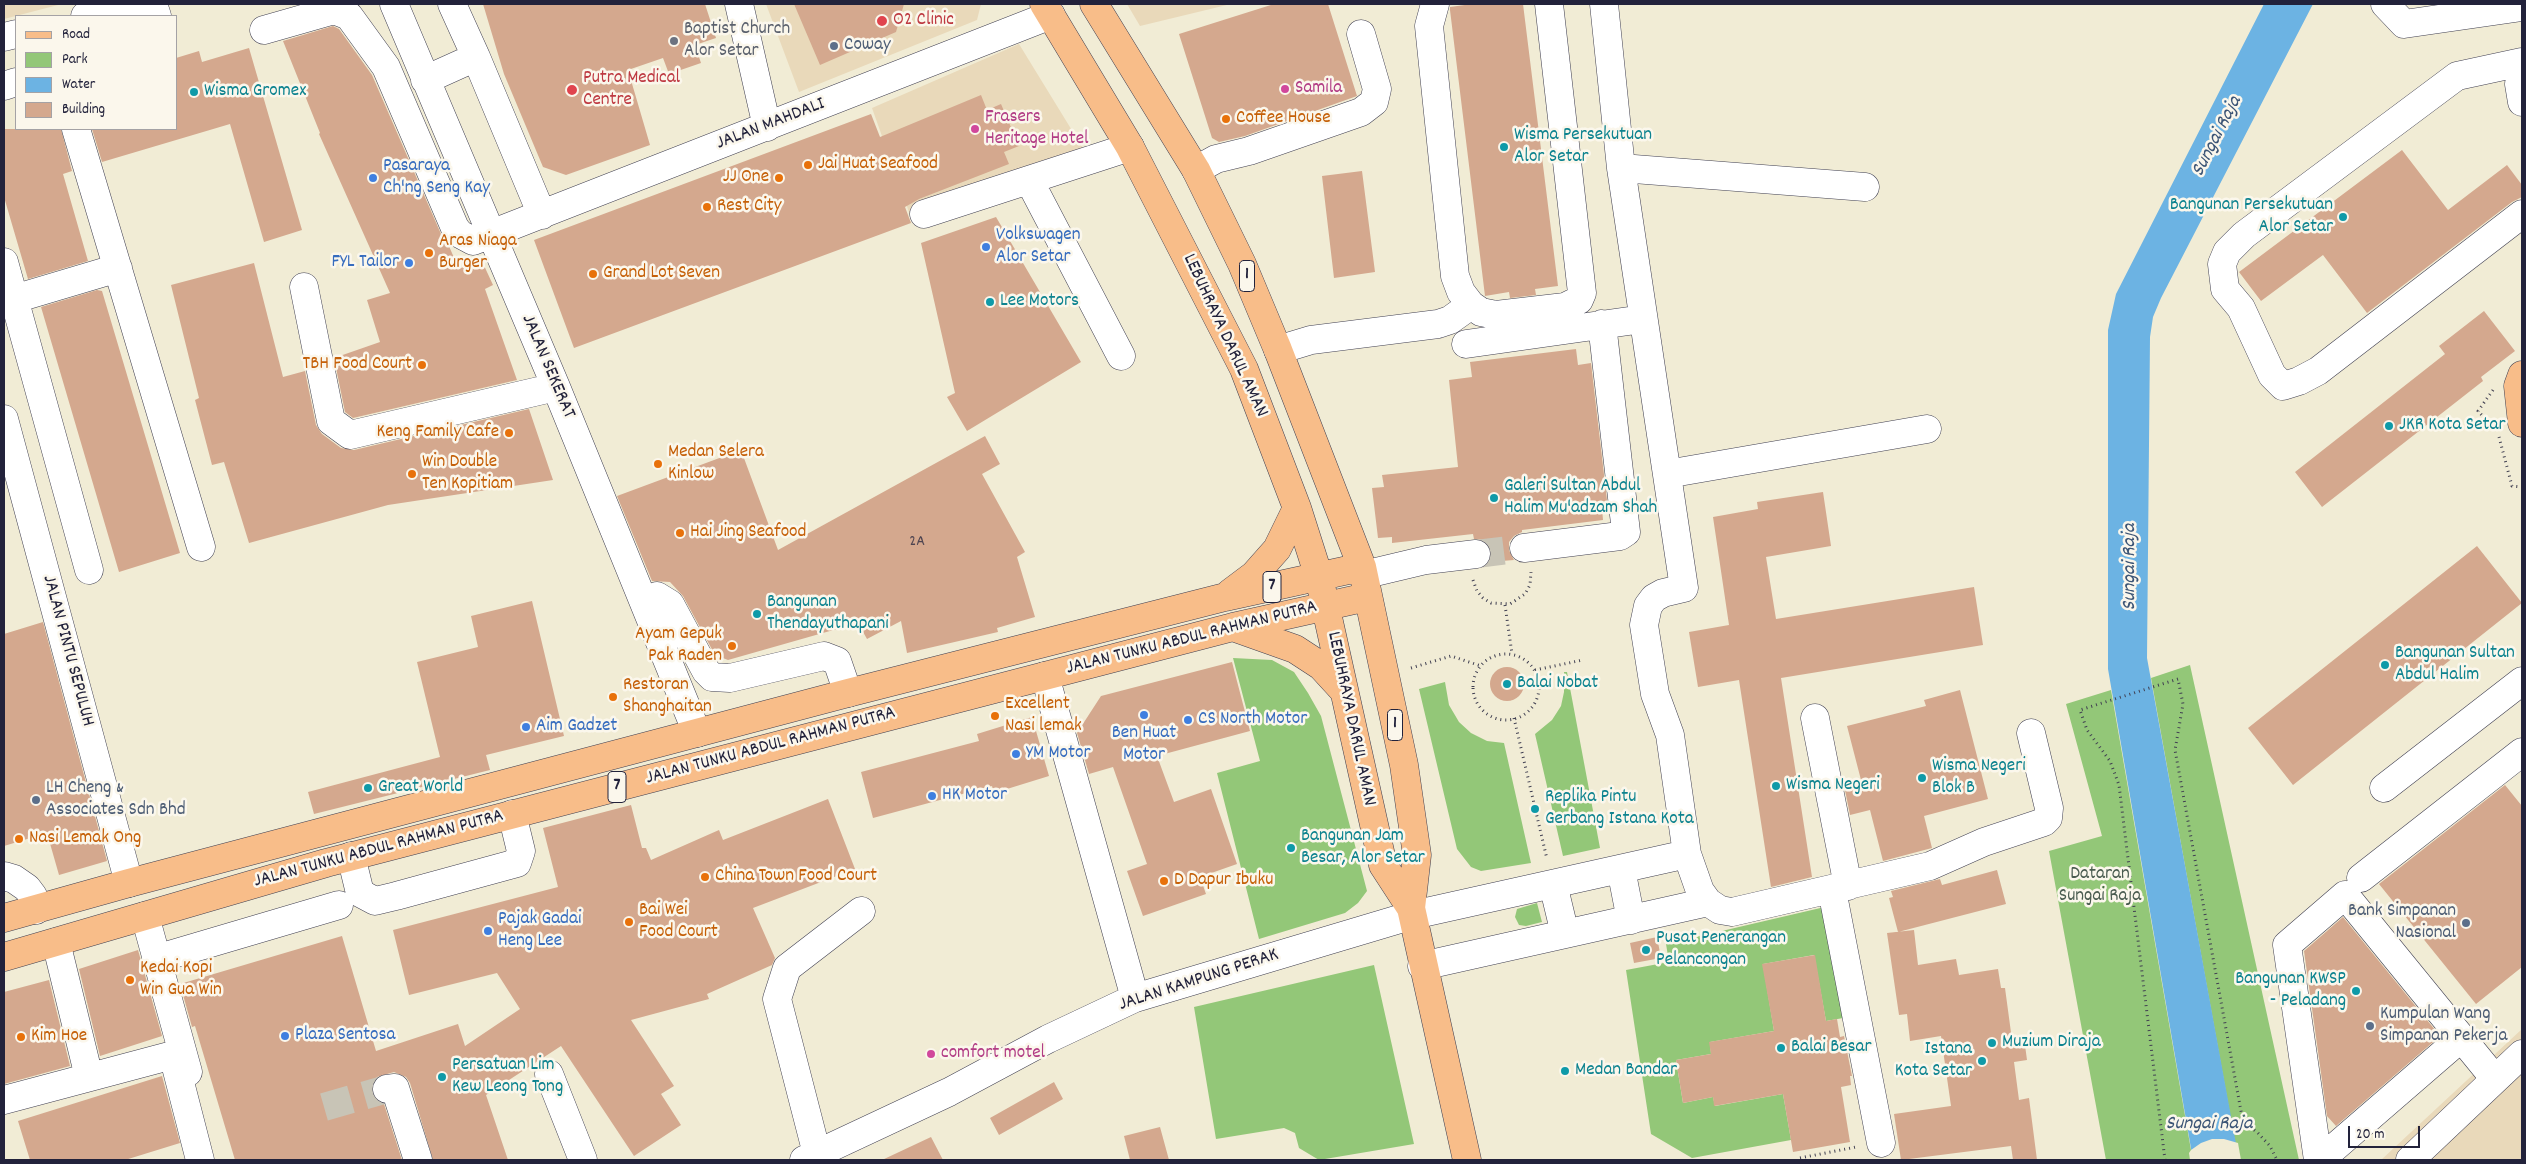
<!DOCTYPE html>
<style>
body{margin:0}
#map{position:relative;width:2526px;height:1164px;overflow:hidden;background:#f1ecd5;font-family:Dekko,sans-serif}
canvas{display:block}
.frame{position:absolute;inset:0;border:5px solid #22223b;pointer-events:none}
.legend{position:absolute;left:15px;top:15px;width:162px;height:115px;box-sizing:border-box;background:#fbf7ec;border:1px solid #a4a2a5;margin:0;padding:6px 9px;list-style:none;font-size:15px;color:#22223b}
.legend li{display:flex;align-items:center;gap:10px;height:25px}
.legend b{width:25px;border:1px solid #a4a2a5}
.scale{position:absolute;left:2348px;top:1126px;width:72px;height:22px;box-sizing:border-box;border:2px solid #22223b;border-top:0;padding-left:6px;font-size:15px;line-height:18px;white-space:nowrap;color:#22223b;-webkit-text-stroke:4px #fbf7ec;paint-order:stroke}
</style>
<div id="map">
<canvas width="2526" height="1164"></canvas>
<div class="frame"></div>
<ul class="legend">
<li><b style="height:6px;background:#f8bd89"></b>Road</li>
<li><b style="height:14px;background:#93c778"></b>Park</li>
<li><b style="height:14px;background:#6cb3e3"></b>Water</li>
<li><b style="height:14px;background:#d4a88e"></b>Building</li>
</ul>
<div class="scale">20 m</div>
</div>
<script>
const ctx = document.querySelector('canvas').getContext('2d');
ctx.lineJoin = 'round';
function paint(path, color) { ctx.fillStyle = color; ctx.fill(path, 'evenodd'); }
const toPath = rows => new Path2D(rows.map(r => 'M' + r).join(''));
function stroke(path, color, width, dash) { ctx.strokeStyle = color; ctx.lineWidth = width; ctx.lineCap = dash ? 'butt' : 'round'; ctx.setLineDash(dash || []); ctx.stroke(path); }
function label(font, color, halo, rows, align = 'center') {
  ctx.font = font + ' Dekko,sans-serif'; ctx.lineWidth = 5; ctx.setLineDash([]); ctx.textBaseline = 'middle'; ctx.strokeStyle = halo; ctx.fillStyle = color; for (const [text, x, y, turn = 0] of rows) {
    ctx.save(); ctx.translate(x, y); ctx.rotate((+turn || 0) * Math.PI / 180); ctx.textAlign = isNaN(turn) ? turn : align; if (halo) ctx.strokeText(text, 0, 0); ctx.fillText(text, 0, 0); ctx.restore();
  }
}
const built = toPath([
 [4,4,62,4,4,19],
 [766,4,981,4,977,20,799,92],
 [1127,4,1231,4,1140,26],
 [1019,44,1084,150,910,215,872,108],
 [2522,1029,2522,1160,2381,1160]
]);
const green = toPath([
 [1233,658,1272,660,1294,672,1308,693,1321,716,1367,891,1358,903,1345,913,1259,939,1217,773,1260,761],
 [2190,665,2299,1160,2106,1160,2049,851,2102,836,2066,704,2111,690,2191,1150,2235,1142,2151,678],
 [1564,672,1567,672,1600,848,1563,856,1535,734,1552,720,1561,706,1564,692],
 [1445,682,1449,705,1459,722,1471,733,1487,741,1504,743,1531,863,1481,871,1471,867,1457,849,1419,689],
 [1537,903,1542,922,1526,926,1519,925,1515,917,1517,909],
 [1829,906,1849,1017,1826,1021,1814,955,1763,964,1774,1031,1710,1042,1711,1054,1676,1060,1683,1103,1713,1097,1715,1106,1783,1094,1791,1140,1692,1158,1651,1134,1626,970,1669,962,1666,944],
 [1374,965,1414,1144,1319,1160,1299,1148,1295,1133,1284,1128,1216,1139,1194,1007]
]);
const water = toPath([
 [2264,4,2313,4,2161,298,2153,317,2150,337,2147,658,2239,1160,2193,1160,2108,669,2108,330,2116,294]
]);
const pier = toPath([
 [2212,1139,2224,1139,2238,1143,2241,1160,2190,1160,2189,1153,2191,1150,2201,1143]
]);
const building = toPath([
 [483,4,705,4,716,38,695,45,701,63,669,74,663,58,628,70,650,145,566,175,543,167,504,74],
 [794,4,904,4,896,32,820,65],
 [1274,4,1328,4,1357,96,1245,136,1219,142,1212,138,1179,34],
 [1472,4,1523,4,1558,286,1535,289,1536,295,1510,298,1509,292,1485,296,1450,10,1450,7],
 [333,26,339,29,372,75,441,234,448,244,459,269,481,259,493,285,485,289,517,380,353,418,345,412,334,358,380,342,367,300,390,293,319,134,320,133,283,41],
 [249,48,302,230,264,242,230,124,102,162,92,129,176,129,176,58,199,51,202,62],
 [981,95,987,110,1001,104,1019,146,1004,152,1009,164,919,199,905,207,911,223,574,348,534,240,871,114,880,137],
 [4,129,61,129,72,171,63,174,88,261,28,279,4,197],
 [2402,150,2448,210,2507,165,2522,185,2522,197,2512,202,2367,313,2323,255,2261,301,2239,272],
 [1362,171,1375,272,1334,278,1322,176],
 [996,217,1081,362,967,431,947,397,955,393,921,243],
 [254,263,283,377,305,371,316,425,322,434,341,448,354,450,529,409,553,480,388,505,249,543,224,462,212,465,195,400,199,398,171,285],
 [97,290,102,291,180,553,119,572,41,307],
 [2484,311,2515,351,2481,377,2483,381,2322,507,2295,472,2445,354,2439,346],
 [1576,349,1578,365,1591,363,1608,509,1602,509,1603,520,1522,530,1522,532,1514,536,1509,542,1509,550,1514,560,1489,562,1492,553,1489,545,1483,540,1474,539,1473,534,1392,543,1392,537,1378,538,1372,488,1384,487,1382,475,1458,467,1449,380,1472,377,1470,362],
 [985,436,1000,464,982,474,1025,552,1017,557,1035,617,997,628,998,632,907,653,901,621,867,639,858,623,728,660,715,655,683,596,670,582,652,581,617,496,741,450,778,550],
 [1823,492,1831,546,1766,557,1776,619,1974,587,1983,645,1781,678,1812,877,1771,887,1739,680,1698,687,1689,632,1729,625,1713,517,1758,509,1757,502],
 [2477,546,2522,603,2293,785,2248,728],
 [532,601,564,736,486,755,490,770,314,814,308,792,440,757,417,662,478,647,471,616],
 [43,622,107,861,59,875,47,833,4,846,4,634],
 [1232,662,1250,731,1157,756,1174,802,1211,789,1237,864,1200,877,1206,894,1143,916,1127,871,1147,864,1113,767,1089,774,1077,733,1101,696],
 '1490 684a17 17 0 1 1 34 0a17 17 0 1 1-34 0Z',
 [1960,690,1988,799,1924,816,1932,848,1883,861,1870,810,1850,815,1844,785,1861,780,1847,726,1926,706,1924,700],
 [1032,717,1049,776,994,793,992,786,873,818,861,772,979,741,977,734],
 [2505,785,2522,806,2522,967,2476,1004,2379,884],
 [828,799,855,869,753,908,775,958,772,965,707,994,709,999,631,1020,674,1086,661,1094,681,1125,634,1156,561,1046,486,1095,508,1160,433,1160,410,1083,406,1077,394,1072,377,1077,373,1082,372,1090,375,1099,384,1104,402,1160,235,1160,195,1026,192,1027,180,984,342,936,376,1051,458,1024,465,1046,520,1009,497,973,409,995,393,930,558,887,543,828,631,805,642,848,646,848,651,860,719,830,723,840],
 [1997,870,2006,904,1898,932,1889,898,1893,897,1891,891,1940,879,1942,885],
 [2343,917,2440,1036,2336,1126,2327,1116,2304,951],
 [1914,930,1918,965,1956,959,1959,975,1998,969,2001,988,2005,988,2012,1040,2024,1038,2027,1060,2014,1062,2019,1100,2029,1098,2037,1160,2013,1160,2011,1146,1901,1160,1894,1114,1951,1106,1941,1036,1910,1041,1907,1014,1899,1015,1887,933],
 [1657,937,1661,958,1634,963,1630,943],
 [138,950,162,1036,100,1056,79,969],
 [1815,955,1826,1021,1837,1019,1840,1037,1844,1036,1852,1076,1850,1076,1851,1085,1841,1087,1850,1142,1793,1152,1783,1094,1714,1106,1713,1097,1683,1103,1676,1060,1711,1054,1709,1042,1774,1031,1762,964],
 [49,980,70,1066,4,1084,4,992],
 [162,1076,180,1143,125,1160,30,1160,18,1121],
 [1054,1082,1063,1099,999,1135,990,1118],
 [1160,1127,1169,1160,1130,1160,1124,1136],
 [931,1137,943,1160,882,1160]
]);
const minorTunnel = toPath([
 [1476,554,1524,548],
 [324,1107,387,1089]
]);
const path = toPath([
 [2493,390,2478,411,2497,432],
 [2499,437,2512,486,2522,487],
 [1473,580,1477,591,1483,598,1491,603,1510,604,1525,594,1530,585,1531,572],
 [1505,605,1512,654],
 '1473 687a33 33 0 1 1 66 0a33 33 0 1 1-66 0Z',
 [1411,668,1451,656,1481,666],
 [1535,670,1583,660],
 [1514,718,1547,859],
 [1800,1158,1856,1147],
 [2165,1160,2119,785,2110,761,2087,730,2080,710,2178,679,2183,704,2175,750,2243,1122,2257,1132,2270,1146,2277,1160]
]);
const minor = toPath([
 [153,4,157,16],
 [394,4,556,387,697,733],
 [452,4,476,57],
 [739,4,767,127],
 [1435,4,1429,26,1455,276,1461,292,1471,305,1481,312,1496,315,1565,307,1579,300,1582,293,1549,4],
 [1604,4,1621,168,1684,588,1663,593,1654,598,1648,606,1644,625,1655,694,1670,735,1687,854,1700,891,1708,902,1720,910,1732,912,1930,866,1984,842,2044,822,2048,818,2049,808,2031,733],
 [2385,4,2404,24,2522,7],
 [85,16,135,4],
 [264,30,334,10,349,16,386,67,455,228,460,234,473,241,1051,15],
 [4,37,16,34],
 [2522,62,2457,76,2244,235,2227,252,2222,264,2225,289,2241,308,2272,375,2283,386,2299,381,2318,371,2522,214],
 [2522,78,2519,84,2522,102],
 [425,80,476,57,542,215],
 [4,86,16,82],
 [76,129,201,547],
 [1621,168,1865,187],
 [1196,170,1216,159,1249,151,1361,112,1374,102,1377,89,1361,34],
 [1029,180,1121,356],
 [924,214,1130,147],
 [4,262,89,570],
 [304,287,331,421,350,435,556,387],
 [4,302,118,268],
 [1466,344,1643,319],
 [1278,350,1311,340,1438,324,1450,320,1471,305],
 [4,419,129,883],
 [1667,474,1927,429],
 [1524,548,1620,536,1626,532,1602,324],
 [1363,575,1426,560,1476,554],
 [644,602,657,596,670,604,706,671,712,677,730,678,824,656,837,661,848,693],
 [1045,676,1135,998],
 [1815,718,1848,886],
 [2384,788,2522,681],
 [351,856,360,893,375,901,396,896,517,863,521,851,512,814],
 [1621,869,1631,920],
 [4,876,14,879,27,888,33,896,36,910],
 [2361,878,2522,752],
 [1553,884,1565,934],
 [1832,890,1881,1143],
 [145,916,188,1072],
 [56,942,89,1077],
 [156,959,339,905],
 [1422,966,1708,902],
 [549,1074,583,1160],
 [387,1089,395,1088,418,1160],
 [4,1100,173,1055,200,1160],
 [817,1154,777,999,787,968,861,911],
 [804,1160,949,1092,1048,1039,1135,998,1413,915,1687,854],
 [2318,1160,2287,945,2345,895,2495,1079],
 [2320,1160,2461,1038],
 [2410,1160,2522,1054]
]);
const major = toPath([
 [1044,4,1130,147,1244,369,1297,508,1319,577,1383,865,1411,908],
 [1094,4,1196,170,1242,264,1278,350,1362,567,1404,765,1417,855,1411,908,1467,1160],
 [2522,375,2518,386,2522,423],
 [1230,593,1254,575,1277,549,1297,508],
 [1233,627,1295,649,1321,666,1343,690],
 [4,918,129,883,848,693,1225,597,1362,567],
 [4,957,326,863,1233,627,1367,597]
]);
const markers = [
 [882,21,6,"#e0444e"],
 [674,41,5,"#6b7280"],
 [834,46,5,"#5c6f8a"],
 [1285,89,5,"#d1479c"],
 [572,90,6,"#e0444e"],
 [194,92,5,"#0f9aa8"],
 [1226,119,5,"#e8710a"],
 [975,129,5,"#d1479c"],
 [1504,147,5,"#0f9aa8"],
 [808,165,5,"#e8710a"],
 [373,178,5,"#3f7fe0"],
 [779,178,5,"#e8710a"],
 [707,207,5,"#e8710a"],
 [2343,217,5,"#0f9aa8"],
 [986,247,5,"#3f7fe0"],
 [429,253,5,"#e8710a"],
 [409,263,5,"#3f7fe0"],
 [593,274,5,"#e8710a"],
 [990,302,5,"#0f9aa8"],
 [422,365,5,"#e8710a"],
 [2389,426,5,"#0f9aa8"],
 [509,433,5,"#e8710a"],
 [658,464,5,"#e8710a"],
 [412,474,5,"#e8710a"],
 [1494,498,5,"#0f9aa8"],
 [680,533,5,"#e8710a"],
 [757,614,5,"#0f9aa8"],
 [732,646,5,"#e8710a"],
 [2385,665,5,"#0f9aa8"],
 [1507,684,5,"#0f9aa8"],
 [613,697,5,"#e8710a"],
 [1144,715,5,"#3f7fe0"],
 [995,716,5,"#e8710a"],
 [1188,720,5,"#3f7fe0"],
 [526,727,5,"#3f7fe0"],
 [1016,754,5,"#3f7fe0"],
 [1922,778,5,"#0f9aa8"],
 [1776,786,5,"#0f9aa8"],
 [368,788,5,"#0f9aa8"],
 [932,796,5,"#3f7fe0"],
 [36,800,5,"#5c6f8a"],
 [1535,809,5,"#0f9aa8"],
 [19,839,5,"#e8710a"],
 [1291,848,5,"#0f9aa8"],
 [705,877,5,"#e8710a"],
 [1164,881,5,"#e8710a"],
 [629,922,5,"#e8710a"],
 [2466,923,5,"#5c6f8a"],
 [488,931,5,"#3f7fe0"],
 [1646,950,5,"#0f9aa8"],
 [130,980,5,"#e8710a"],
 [2356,991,5,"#0f9aa8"],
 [2370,1026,5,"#5c6f8a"],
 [285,1036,5,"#3f7fe0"],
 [21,1037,5,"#e8710a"],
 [1992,1043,5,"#0f9aa8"],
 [1781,1048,5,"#0f9aa8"],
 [931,1054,5,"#d1479c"],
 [1982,1061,5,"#0f9aa8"],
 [1565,1071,5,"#0f9aa8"],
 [442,1077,5,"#0f9aa8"]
];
const numberNames = [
 ["2A",917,543]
];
const shields = [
 [1247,276,15],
 [1272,587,18],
 [1395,725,15],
 [617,787,18]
];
const shieldNames = [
 ["1",1247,276],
 ["7",1272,587],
 ["1",1395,725],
 ["7",617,787]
];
const healthNames = [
 ["O2 Clinic",893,21],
 ["Putra Medical",583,79],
 ["Centre",583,101]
];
const worshipNames = [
 ["Baptist Church",684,30],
 ["Alor Setar",684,52]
];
const serviceNames = [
 ["Coway",844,46],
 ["LH Cheng &",46,789],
 ["Associates Sdn Bhd",46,811],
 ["Bank Simpanan",2456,912,"right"],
 ["Nasional",2456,934,"right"],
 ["Kumpulan Wang",2380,1015],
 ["Simpanan Pekerja",2380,1037]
];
const hotelNames = [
 ["Samila",1295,89],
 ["Frasers",985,118],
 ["Heritage Hotel",985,140],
 ["comfort motel",941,1054]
];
const cultureNames = [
 ["Wisma Gromex",204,92],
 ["Wisma Persekutuan",1514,136],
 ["Alor Setar",1514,158],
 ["Bangunan Persekutuan",2333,206,"right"],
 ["Alor Setar",2333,228,"right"],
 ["Lee Motors",1000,302],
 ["JKR Kota Setar",2399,426],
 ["Galeri Sultan Abdul",1504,487],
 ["Halim Mu'adzam Shah",1504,509],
 ["Bangunan",767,603],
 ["Thendayuthapani",767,625],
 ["Bangunan Sultan",2395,654],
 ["Abdul Halim",2395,676],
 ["Balai Nobat",1517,684],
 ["Wisma Negeri",1932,767],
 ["Blok B",1932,789],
 ["Wisma Negeri",1786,786],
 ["Great World",378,788],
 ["Replika Pintu",1545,798],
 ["Gerbang Istana Kota",1545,820],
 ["Bangunan Jam",1301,837],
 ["Besar, Alor Setar",1301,859],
 ["Pusat Penerangan",1656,939],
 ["Pelancongan",1656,961],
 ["Bangunan KWSP",2346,980,"right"],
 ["- Peladang",2346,1002,"right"],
 ["Muzium Diraja",2002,1043],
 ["Balai Besar",1791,1048],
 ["Istana",1972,1050,"right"],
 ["Kota Setar",1972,1072,"right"],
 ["Persatuan Lim",452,1066],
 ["Kew Leong Tong",452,1088],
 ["Medan Bandar",1575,1071]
];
const foodNames = [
 ["Coffee House",1236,119],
 ["Jai Huat Seafood",818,165],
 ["JJ One",769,178,"right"],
 ["Rest City",717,207],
 ["Aras Niaga",439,242],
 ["Burger",439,264],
 ["Grand Lot Seven",603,274],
 ["TBH Food Court",412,365,"right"],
 ["Keng Family Cafe",499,433,"right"],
 ["Medan Selera",668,453],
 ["Kinlow",668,475],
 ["Win Double",422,463],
 ["Ten Kopitiam",422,485],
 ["Hai Jing Seafood",690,533],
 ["Ayam Gepuk",722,635,"right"],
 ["Pak Raden",722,657,"right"],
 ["Restoran",623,686],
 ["Shanghaitan",623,708],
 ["Excellent",1005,705],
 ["Nasi lemak",1005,727],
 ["Nasi Lemak Ong",29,839],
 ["China Town Food Court",715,877],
 ["D Dapur Ibuku",1174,881],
 ["Bai Wei",639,911],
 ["Food Court",639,933],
 ["Kedai Kopi",140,969],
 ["Win Gua Win",140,991],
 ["Kim Hoe",31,1037]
];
const streetNames = [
 ["JALAN MAHDALI",771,125,-21],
 ["LEBUHRAYA DARUL AMAN",1224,336,65],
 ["JALAN SEKERAT",547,367,67],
 ["JALAN TUNKU ABDUL RAHMAN PUTRA",1192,639,-14],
 ["JALAN PINTU SEPULUH",67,651,75],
 ["LEBUHRAYA DARUL AMAN",1350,719,78],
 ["JALAN TUNKU ABDUL RAHMAN PUTRA",771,747,-15],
 ["JALAN TUNKU ABDUL RAHMAN PUTRA",379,850,-15],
 ["JALAN KAMPUNG PERAK",1199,981,-18]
];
const shopNames = [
 ["Pasaraya",383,167],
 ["Ch'ng Seng Kay",383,189],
 ["Volkswagen",996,236],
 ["Alor Setar",996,258],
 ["FYL Tailor",399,263,"right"],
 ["CS North Motor",1198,720],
 ["Aim Gadzet",536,727],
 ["Ben Huat",1144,734,"center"],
 ["Motor",1144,756,"center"],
 ["YM Motor",1026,754],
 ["HK Motor",942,796],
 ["Pajak Gadai",498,920],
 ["Heng Lee",498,942],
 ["Plaza Sentosa",295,1036]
];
const parkNames = [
 ["Dataran",2100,875],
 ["Sungai Raja",2100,897]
];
const waterNames = [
 ["Sungai Raja",2218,137,-63],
 ["Sungai Raja",2131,567,-90],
 ["Sungai Raja",2209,1125]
];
paint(built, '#e9d9ba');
paint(green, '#93c778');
paint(water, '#6cb3e3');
paint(pier, '#f1ecd5');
paint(building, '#d4a88e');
stroke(minorTunnel, '#c8c4b6', 28, [28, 14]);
stroke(minor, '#414052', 29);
stroke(major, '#414052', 29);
stroke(path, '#414052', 3, [1, 4]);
stroke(minor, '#fff', 28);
stroke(major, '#f8bd89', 28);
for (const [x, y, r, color] of markers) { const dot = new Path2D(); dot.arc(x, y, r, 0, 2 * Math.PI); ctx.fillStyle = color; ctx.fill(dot); stroke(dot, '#fbf7ec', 2); }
label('16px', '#4e4450', null, numberNames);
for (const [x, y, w] of shields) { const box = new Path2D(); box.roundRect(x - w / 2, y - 15.5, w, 31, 4); ctx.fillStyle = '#fbf7ec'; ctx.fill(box); stroke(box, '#22223b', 1); }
label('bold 18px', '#22223b', null, shieldNames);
label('19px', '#be3a42', '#fbf7ec', healthNames, 'left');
label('19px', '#5b616d', '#fbf7ec', worshipNames, 'left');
label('19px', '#4e5e75', '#fbf7ec', serviceNames, 'left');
label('19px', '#b23c85', '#fbf7ec', hotelNames, 'left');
label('19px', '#0d838f', '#fbf7ec', cultureNames, 'left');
label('19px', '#c56008', '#fbf7ec', foodNames, 'left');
label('19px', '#22223b', '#fbf7ec', streetNames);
label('19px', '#366cbe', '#fbf7ec', shopNames, 'left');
label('19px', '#4a5c50', '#fbf7ec', parkNames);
label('italic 20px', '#3c5576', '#fbf7ec', waterNames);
</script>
